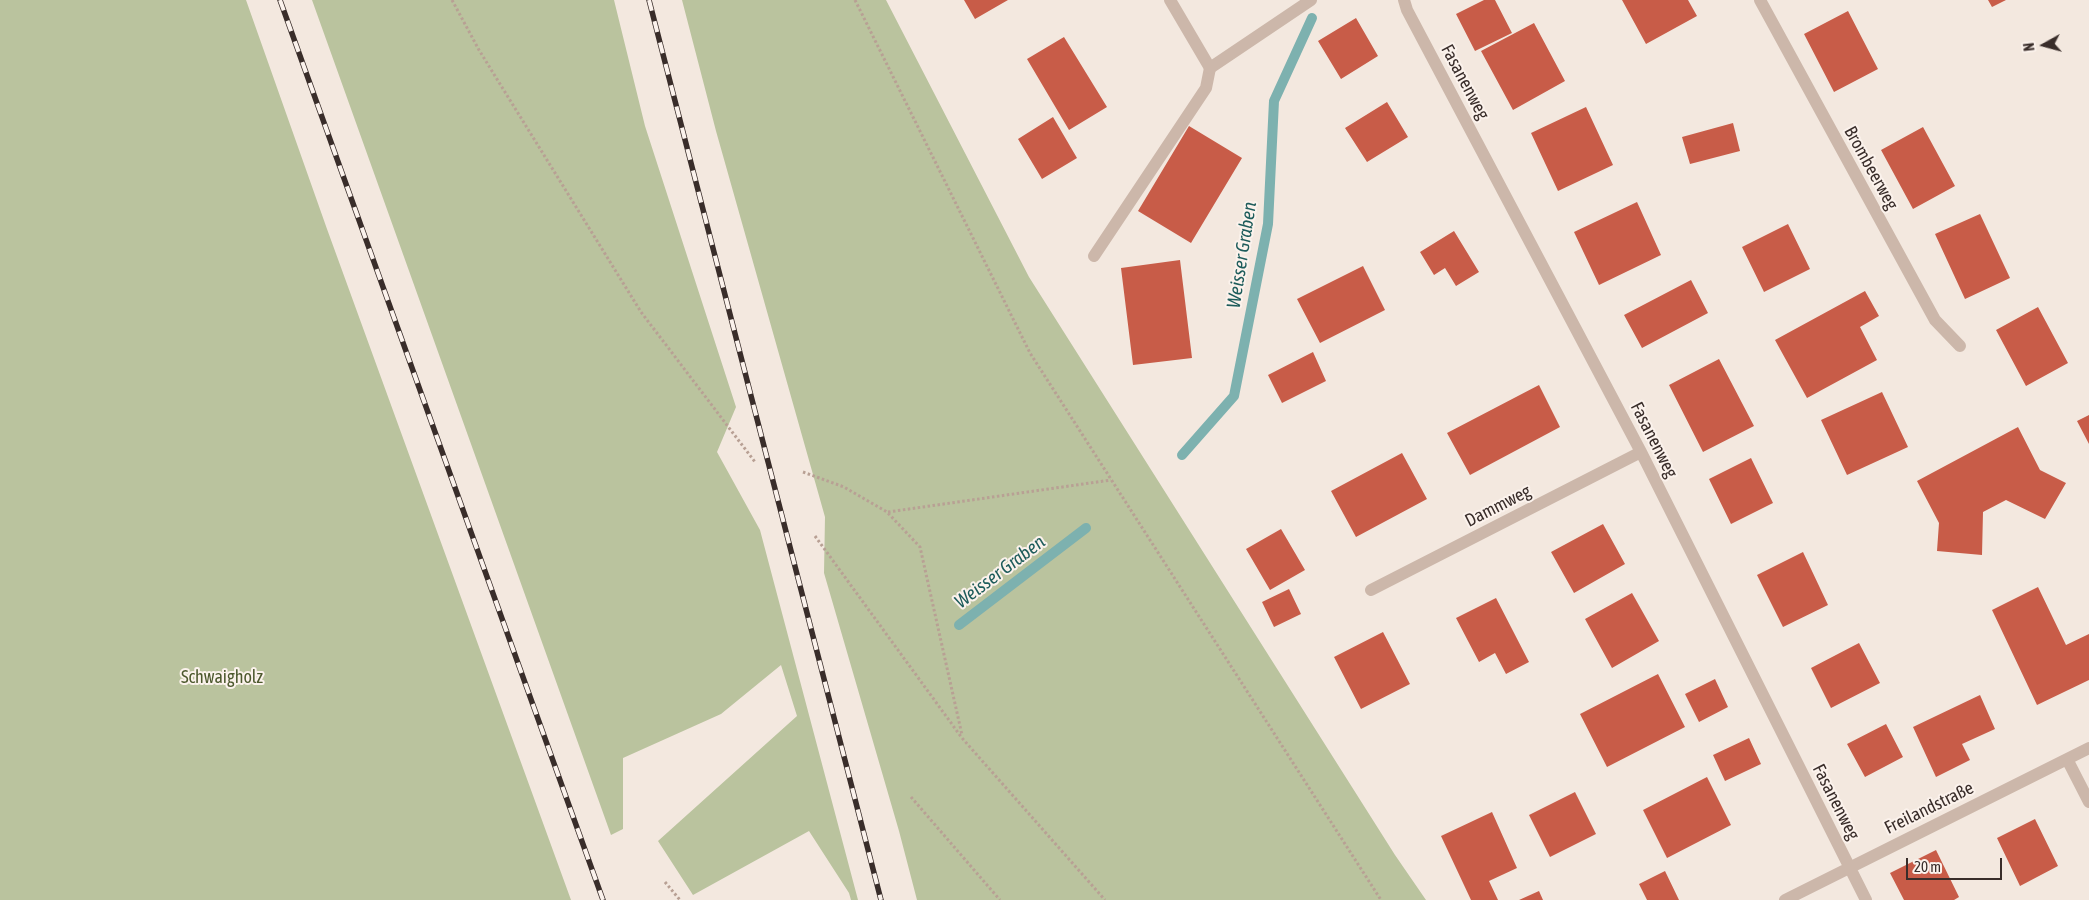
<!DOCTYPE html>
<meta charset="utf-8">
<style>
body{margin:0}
#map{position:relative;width:2089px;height:900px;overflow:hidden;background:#f3e8df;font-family:"Asap Condensed",sans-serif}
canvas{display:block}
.north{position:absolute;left:2019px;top:20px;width:50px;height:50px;-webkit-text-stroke:4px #fbf2ec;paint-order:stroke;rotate:263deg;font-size:14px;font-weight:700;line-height:20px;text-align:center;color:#392d2a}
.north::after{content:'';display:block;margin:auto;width:18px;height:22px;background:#392d2a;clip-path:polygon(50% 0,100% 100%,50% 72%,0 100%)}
.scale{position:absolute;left:1906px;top:858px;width:96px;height:22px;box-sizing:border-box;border:2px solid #392d2a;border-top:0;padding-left:6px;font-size:15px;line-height:18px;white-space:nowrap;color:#392d2a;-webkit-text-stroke:4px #fbf2ec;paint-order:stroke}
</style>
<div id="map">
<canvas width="2089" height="900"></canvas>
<div class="north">N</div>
<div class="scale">20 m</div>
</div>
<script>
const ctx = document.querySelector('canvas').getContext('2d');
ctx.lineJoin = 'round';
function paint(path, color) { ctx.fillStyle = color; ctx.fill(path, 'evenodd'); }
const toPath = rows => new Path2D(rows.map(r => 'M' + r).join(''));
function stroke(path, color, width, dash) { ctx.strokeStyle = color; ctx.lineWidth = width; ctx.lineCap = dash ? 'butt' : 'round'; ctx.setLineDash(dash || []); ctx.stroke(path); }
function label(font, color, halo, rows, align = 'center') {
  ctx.font = font + ' "Asap Condensed",sans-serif'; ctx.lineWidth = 4; ctx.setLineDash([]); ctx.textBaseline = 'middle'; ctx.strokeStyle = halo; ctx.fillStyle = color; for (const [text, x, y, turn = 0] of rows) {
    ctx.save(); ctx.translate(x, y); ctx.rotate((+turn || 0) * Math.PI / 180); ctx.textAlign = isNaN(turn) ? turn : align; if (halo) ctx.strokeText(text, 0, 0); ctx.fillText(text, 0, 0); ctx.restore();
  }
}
const green = toPath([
 [0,0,246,0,327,229,571,900,0,900],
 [312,0,614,0,645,126,736,407,717,452,760,530,858,900,851,900,849,893,809,831,693,895,658,841,797,716,781,665,721,714,623,758,623,829,611,835],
 [682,0,886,0,1029,277,1395,855,1426,900,917,900,899,831,824,573,825,517,716,131]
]);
const stream = toPath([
 [1182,455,1234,396,1268,224,1274,101,1312,18],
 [959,625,1086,528]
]);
const building = toPath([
 [964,0,1008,0,975,19],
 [1484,0,1495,0,1512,33,1475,51,1456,14],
 [1622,0,1688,0,1697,16,1646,44],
 [1988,0,2006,0,1992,7],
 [1848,11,1878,69,1834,92,1804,34],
 [1356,18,1378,56,1341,79,1318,41],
 [1534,23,1565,81,1513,110,1481,51],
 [1064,37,1107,107,1069,130,1027,59],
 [1387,102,1408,137,1367,162,1345,128],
 [1586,107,1613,165,1558,191,1531,133],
 [1053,117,1077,158,1042,179,1018,139],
 [1733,123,1740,151,1690,164,1682,137],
 [1189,126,1242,158,1191,243,1138,211],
 [1923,127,1955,186,1913,209,1881,150],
 [1637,202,1661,255,1599,285,1574,232],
 [1980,214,2010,278,1965,299,1935,234],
 [1788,224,1810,269,1764,292,1742,247],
 [1454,231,1479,272,1456,286,1445,268,1434,275,1420,252],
 [1180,260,1192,358,1133,365,1121,268],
 [1363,266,1385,310,1320,343,1297,299],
 [1691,280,1708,313,1642,348,1624,315],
 [1865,291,1879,316,1860,327,1877,360,1807,398,1775,340],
 [2038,307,2068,363,2026,386,1996,330],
 [1313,352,1326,381,1282,403,1268,375],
 [1719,359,1754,426,1703,452,1669,385],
 [1539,385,1560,427,1470,475,1447,433],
 [1882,392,1908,447,1847,475,1821,420],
 [2089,415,2089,444,2077,421],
 [2018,427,2040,470,2066,483,2045,519,2006,500,1983,512,1982,555,1937,551,1939,523,1917,481],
 [1402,453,1427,499,1356,537,1331,491],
 [1751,458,1773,503,1731,524,1709,479],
 [1603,524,1625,564,1574,593,1551,552],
 [1281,529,1305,570,1270,590,1246,549],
 [1803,552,1828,605,1783,627,1757,575],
 [2038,587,2066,645,2089,634,2089,680,2037,705,1992,610],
 [1289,589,1301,614,1274,627,1262,602],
 [1632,593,1659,641,1612,668,1585,619],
 [1496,598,1529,662,1506,674,1495,653,1479,662,1456,618],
 [1383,632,1410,684,1361,709,1334,657],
 [1859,643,1880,683,1831,708,1811,668],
 [1658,674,1685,727,1607,767,1580,714],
 [1715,679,1728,707,1699,722,1685,694],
 [1980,695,1995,729,1962,744,1970,760,1936,777,1913,727],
 [1886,724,1903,757,1865,777,1847,744],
 [1749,738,1761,764,1725,781,1713,755],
 [1707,777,1731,825,1667,858,1643,810],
 [1575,792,1596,834,1550,857,1529,815],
 [1492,812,1517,868,1489,881,1498,900,1471,900,1441,836],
 [2035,819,2058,866,2020,886,1997,838],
 [1936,850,1959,897,1954,900,1904,900,1890,873],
 [1665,871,1679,900,1647,900,1639,884],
 [1539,891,1543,900,1519,900]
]);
const path = toPath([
 [452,0,479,50,641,312,755,462],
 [855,0,1030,353,1381,900],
 [803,472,844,487,887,512,920,547,962,735],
 [888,512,1111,480],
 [815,536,962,738,1105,900],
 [911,797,1000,900],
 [665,882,680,900]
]);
const lane = toPath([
 [1094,256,1206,88,1210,68]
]);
const street = toPath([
 [1170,0,1210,68,1311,0],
 [1404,0,1407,10,1641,452,1866,900],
 [1760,0,1935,320,1960,346],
 [1371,590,1641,452],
 [2067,759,2089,802],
 [1785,900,2089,748]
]);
const rail = toPath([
 [280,0,603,900],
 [649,0,881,900]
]);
const streetNames = [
 ["Fasanenweg",1465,82,62],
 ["Brombeerweg",1871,168,61],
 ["Fasanenweg",1654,440,63],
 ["Dammweg",1498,506,-27],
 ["Fasanenweg",1836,802,63],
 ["Freilandstraße",1929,808,-26]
];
const parkNames = [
 ["Schwaigholz",222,677]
];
const waterNames = [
 ["Weisser Graben",1242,255,-81],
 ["Weisser Graben",1000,572,-37]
];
paint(green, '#bac39e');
stroke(stream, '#7db1af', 10);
paint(building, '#c85c48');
stroke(path, '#b8a094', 3, [2.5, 2.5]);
stroke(lane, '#ccb7aa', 12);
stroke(street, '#ccb7aa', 12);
stroke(rail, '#392d2a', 5.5);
stroke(rail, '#fbf2ec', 4, [11]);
label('18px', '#392d2a', '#fbf2ec', streetNames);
label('18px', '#4c582d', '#fbf2ec', parkNames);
label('italic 19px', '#1e5c5b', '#fbf2ec', waterNames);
</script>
